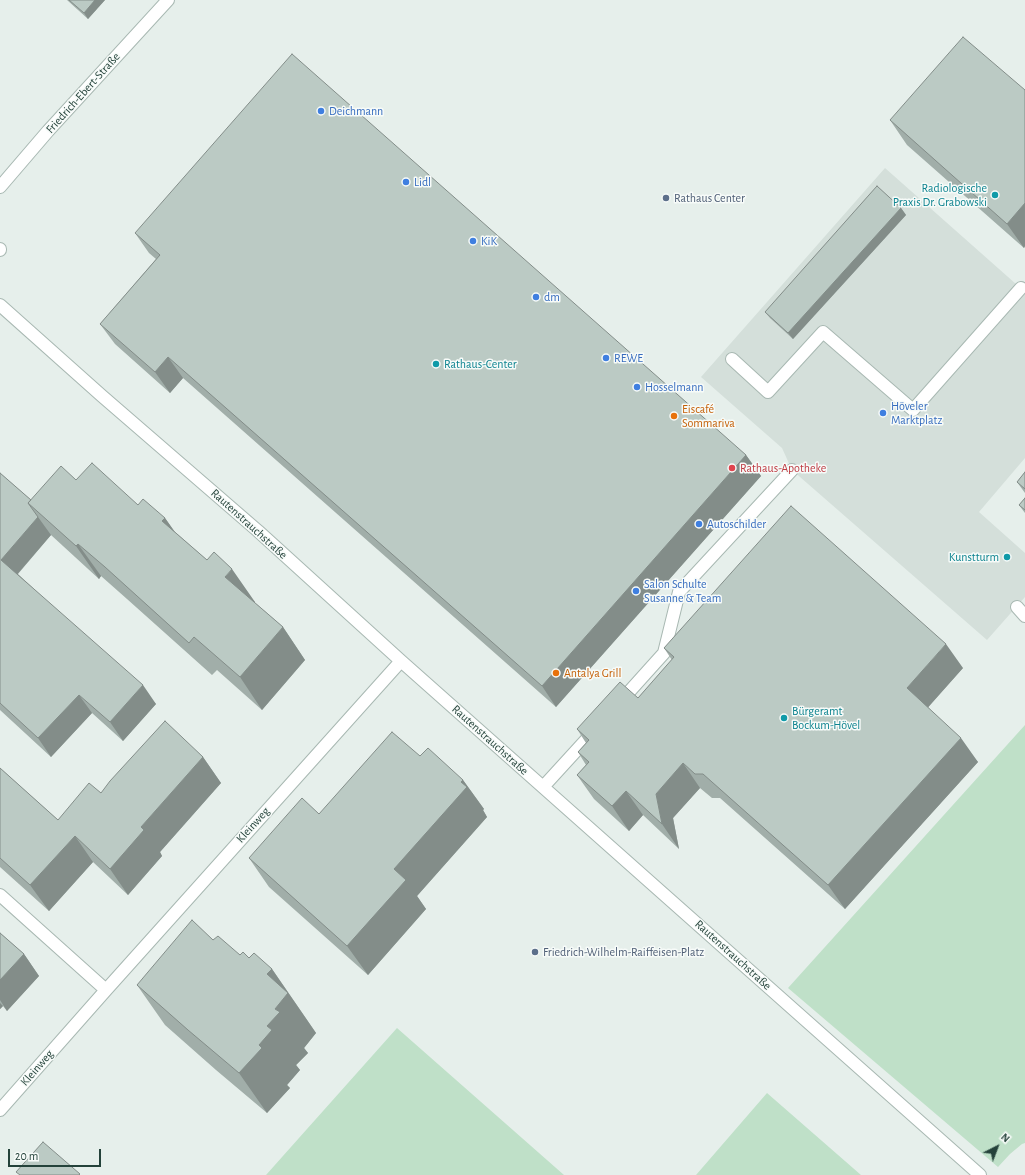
<!DOCTYPE html>
<meta charset="utf-8">
<style>
body{margin:0}
#map{position:relative;width:1025px;height:1175px;overflow:hidden;background:#e6efeb;font-family:"Alegreya Sans",sans-serif}
canvas{display:block}
.north{position:absolute;left:977px;top:1127px;width:40px;height:40px;-webkit-text-stroke:3px #f7fbf9;paint-order:stroke;rotate:42deg;font-size:11px;font-weight:700;line-height:16px;text-align:center;color:#24423a}
.north::after{content:'';display:block;margin:auto;width:14px;height:18px;background:#24423a;clip-path:polygon(50% 0,100% 100%,50% 72%,0 100%)}
.scale{position:absolute;left:8px;top:1149px;width:93px;height:18px;box-sizing:border-box;border:2px solid #24423a;border-top:0;padding-left:5px;font-size:12px;line-height:14px;white-space:nowrap;color:#24423a;-webkit-text-stroke:3px #f7fbf9;paint-order:stroke}
</style>
<div id="map">
<canvas width="1025" height="1175"></canvas>
<div class="north">N</div>
<div class="scale">20 m</div>
</div>
<script>
const ctx = document.querySelector('canvas').getContext('2d');
ctx.lineJoin = 'round';
function paint(path, color) { ctx.fillStyle = color; ctx.fill(path, 'evenodd'); }
const toPath = rows => new Path2D(rows.map(r => 'M' + r).join(''));
function stroke(path, color, width, dash) { ctx.strokeStyle = color; ctx.lineWidth = width; ctx.lineCap = dash ? 'butt' : 'round'; ctx.setLineDash(dash || []); ctx.stroke(path); }
function label(font, color, halo, rows, align = 'center') {
  ctx.font = font + ' "Alegreya Sans",sans-serif'; ctx.lineWidth = 3; ctx.setLineDash([]); ctx.textBaseline = 'middle'; ctx.strokeStyle = halo; ctx.fillStyle = color; for (const [text, x, y, turn = 0] of rows) {
    ctx.save(); ctx.translate(x, y); ctx.rotate((+turn || 0) * Math.PI / 180); ctx.textAlign = isNaN(turn) ? turn : align; if (halo) ctx.strokeText(text, 0, 0); ctx.fillText(text, 0, 0); ctx.restore();
  }
}
const built = toPath([
 [885,168,1025,292,1025,458,979,512,1025,553,1025,597,987,640,792,470,782,448,701,377]
]);
const green = toPath([
 [1025,725,1025,1143,1022,1144,1010,1154,998,1167,788,988],
 [397,1028,564,1175,266,1175],
 [767,1093,861,1175,696,1175]
]);
const street = toPath([
 [0,187,48,131,168,0],
 [0,249,0,250],
 [0,305,102,396,258,531,401,661,980,1175],
 [732,359,768,392,823,332,913,410,1021,288],
 [1017,607,1025,616],
 [619,703,664,653,679,592,792,470],
 [543,787,596,729],
 [0,895,106,990],
 [0,1110,106,990,401,661]
]);
const wall = toPath([
 [67,0,105,0,88,19],
 [1025,90,1025,246,1024,248,907,145,890,120],
 [901,208,906,215,793,339,770,318,765,312],
 [135,233,746,455,761,476,556,707,183,378,170,393,115,344,100,324,156,259,149,253],
 [1025,472,1025,493,1017,482],
 [0,473,31,500,76,480,138,505,165,518,175,532,255,602,254,602,283,627,305,660,262,710,217,670,212,675,127,599,101,576,99,579,51,535,18,574,156,704,123,741,92,713,51,757,0,710],
 [1025,498,1025,513,1019,505],
 [664,648,963,668,928,707,978,762,845,909,720,798,712,798,700,788,673,818,679,849,643,815,629,831,594,799,577,775,586,765,578,752,586,743,577,729,638,698,672,660],
 [203,757,221,783,160,852,162,856,128,895,93,862,49,911,0,867,0,768,58,820,101,793],
 [463,780,484,809,483,810,487,817,417,896,426,909,368,975,269,887,249,858,319,814],
 [0,933,24,954,39,976,7,1011,3,1006,0,1009],
 [213,940,240,955,249,958,272,969,316,1033,304,1048,308,1053,296,1065,300,1070,287,1085,290,1088,267,1113,216,1070,165,1025,137,985]
]);
const shadedWall = toPath([
 [95,0,105,0,88,19,84,13],
 [1025,203,1025,246,1024,248,1007,224],
 [901,208,906,215,793,339,788,333],
 [168,357,183,378,170,393,155,372],
 [746,455,761,476,556,707,542,686],
 [38,517,51,535,14,578,1,560],
 [165,518,188,551,162,521],
 [78,544,101,576,99,579,76,546],
 [232,569,255,602,248,610,225,577],
 [283,627,305,660,262,710,240,677],
 [946,644,963,668,924,712,907,688],
 [143,685,156,704,123,741,110,722],
 [79,695,92,713,51,757,38,738],
 [961,738,978,762,845,909,828,885],
 [203,757,221,783,160,852,162,856,128,895,110,869,141,827],
 [683,763,700,788,673,818,679,849,662,824,656,794],
 [463,780,484,809,483,810,487,817,417,896,426,909,368,975,347,946,394,869],
 [626,791,643,815,629,831,612,806],
 [75,836,93,862,49,911,30,885],
 [24,954,39,976,7,1011,0,1000,0,980],
 [272,969,316,1033,304,1048,308,1053,296,1065,300,1070,287,1085,290,1088,267,1113,239,1073,259,1045,275,1009,267,974],
 [0,1003,3,1006,0,1009]
]);
const building = toPath([
 [69,0,95,0,84,13,69,0],
 [963,37,1025,90,1025,203,1007,224,890,120,963,37],
 [292,54,746,455,542,686,168,357,155,372,100,324,160,255,135,233,292,54],
 [877,186,901,208,788,333,765,312,877,186],
 [92,463,138,505,143,499,165,518,162,521,207,560,214,552,232,569,225,577,283,627,240,677,194,637,189,643,105,567,78,544,76,546,28,503,61,466,76,480,92,463],
 [1025,472,1025,489,1017,482,1025,472],
 [0,473,31,500,28,503,38,517,1,560,143,685,110,722,79,695,38,738,0,703,0,473],
 [1025,498,1025,510,1019,505,1025,498],
 [791,506,946,644,907,688,961,738,828,885,703,774,695,774,683,763,656,794,662,824,626,791,612,806,577,775,589,762,578,752,589,740,577,729,620,682,638,698,674,657,664,648,791,506],
 [165,721,203,757,141,827,144,830,110,869,75,836,30,885,0,858,0,768,58,820,89,783,101,793,110,781,165,721],
 [392,732,420,756,428,748,463,780,461,782,467,787,394,869,406,880,347,946,249,858,302,798,319,814,392,732],
 [192,920,213,940,218,936,240,955,243,952,249,958,254,953,272,969,267,974,288,993,275,1009,280,1012,267,1026,272,1030,259,1045,262,1048,239,1073,188,1030,137,985,192,920],
 [0,933,24,954,0,980,0,933],
 [43,1142,80,1174,79,1175,20,1175,16,1172,43,1142]
]);
const markers = [
 [321,111,4,"#3f7fe0"],
 [406,182,4,"#3f7fe0"],
 [995,195,4,"#0f9aa8"],
 [666,198,4,"#5c6f8a"],
 [473,241,4,"#3f7fe0"],
 [536,297,4,"#3f7fe0"],
 [606,358,4,"#3f7fe0"],
 [436,364,4,"#0f9aa8"],
 [637,387,4,"#3f7fe0"],
 [883,413,4,"#3f7fe0"],
 [674,416,4,"#e8710a"],
 [732,468,4,"#e0444e"],
 [699,524,4,"#3f7fe0"],
 [1007,557,4,"#0f9aa8"],
 [636,591,4,"#3f7fe0"],
 [556,673,4,"#e8710a"],
 [784,718,4,"#0f9aa8"],
 [535,952,4,"#5c6f8a"]
];
const streetNames = [
 ["Friedrich-Ebert-Straße",83,93,-48],
 ["Rautenstrauchstraße",249,524,42],
 ["Rautenstrauchstraße",490,740,42],
 ["Kleinweg",253,825,-48],
 ["Rautenstrauchstraße",733,955,42],
 ["Kleinweg",37,1068,-49]
];
const shopNames = [
 ["Deichmann",329,111],
 ["Lidl",414,182],
 ["KiK",481,241],
 ["dm",544,297],
 ["REWE",614,358],
 ["Hosselmann",645,387],
 ["Höveler",891,406],
 ["Marktplatz",891,420],
 ["Autoschilder",707,524],
 ["Salon Schulte",644,584],
 ["Susanne & Team",644,598]
];
const cultureNames = [
 ["Radiologische",987,188],
 ["Praxis Dr. Grabowski",987,202],
 ["Rathaus-Center",444,364,"left"],
 ["Kunstturm",999,557],
 ["Bürgeramt",792,711,"left"],
 ["Bockum-Hövel",792,725,"left"]
];
const serviceNames = [
 ["Rathaus Center",674,198],
 ["Friedrich-Wilhelm-Raiffeisen-Platz",543,952]
];
const foodNames = [
 ["Eiscafé",682,409],
 ["Sommariva",682,423],
 ["Antalya Grill",564,673]
];
const healthNames = [
 ["Rathaus-Apotheke",740,468]
];
paint(built, '#d4dfda');
paint(green, '#bfe0c8');
stroke(street, '#a8b8b2', 14);
stroke(street, '#fff', 12);
paint(wall, '#a1aea9');
paint(shadedWall, '#838d89');
paint(building, '#bbcac4');
stroke(building, '#838d89', 1);
for (const [x, y, r, color] of markers) { const dot = new Path2D(); dot.arc(x, y, r, 0, 2 * Math.PI); ctx.fillStyle = color; ctx.fill(dot); stroke(dot, '#f7fbf9', 1.5); }
label('12px', '#24423a', '#f7fbf9', streetNames);
label('12px', '#366cbe', '#f7fbf9', shopNames, 'left');
label('12px', '#0d838f', '#f7fbf9', cultureNames, 'right');
label('12px', '#4e5e75', '#f7fbf9', serviceNames, 'left');
label('12px', '#c56008', '#f7fbf9', foodNames, 'left');
label('12px', '#be3a42', '#f7fbf9', healthNames, 'left');
</script>
